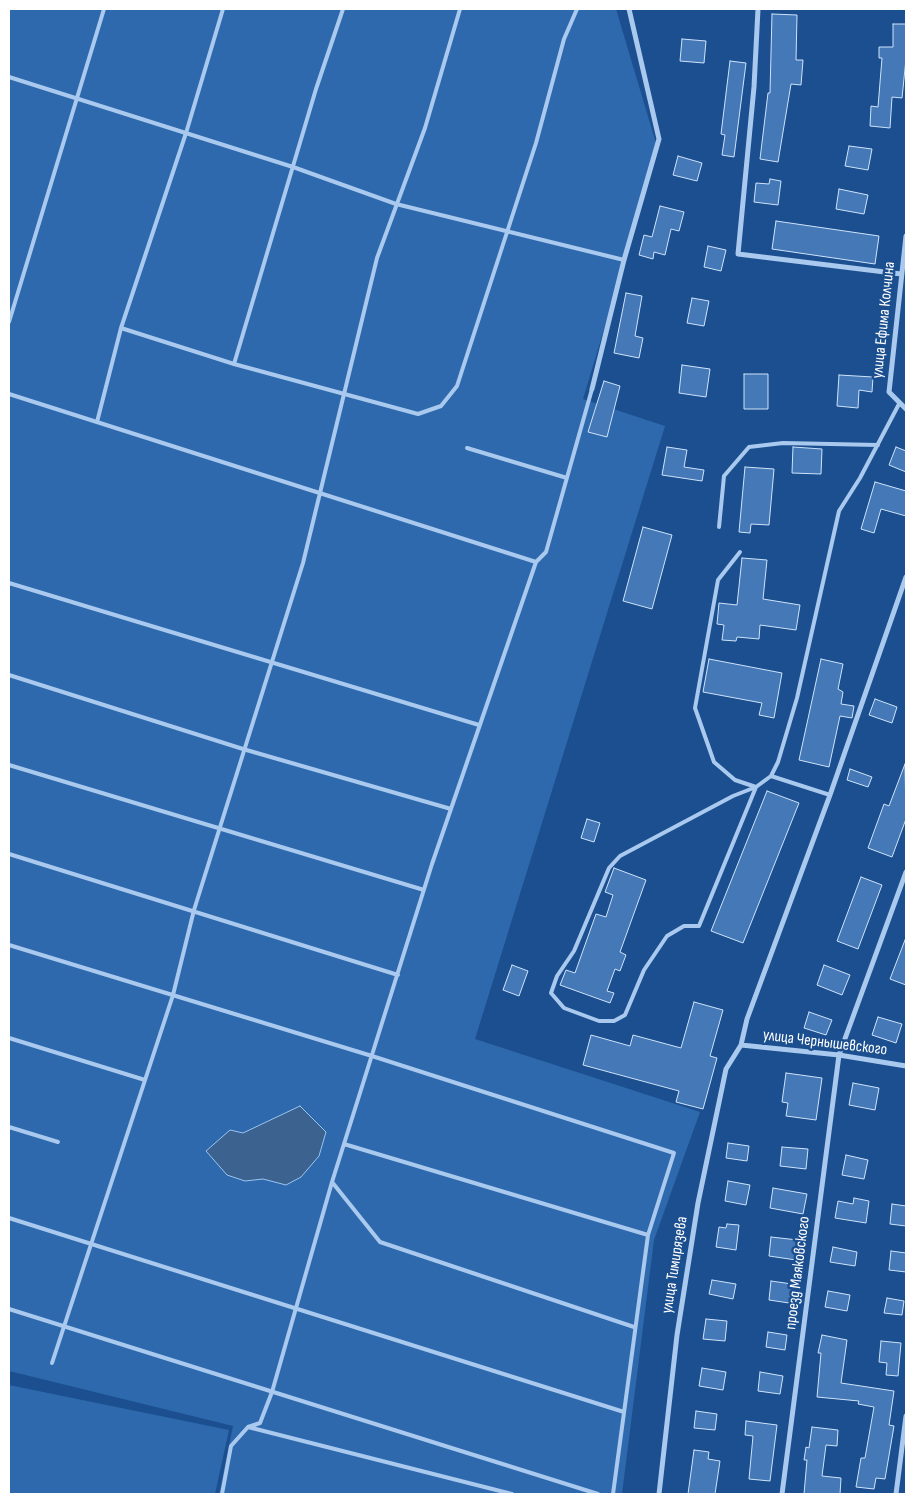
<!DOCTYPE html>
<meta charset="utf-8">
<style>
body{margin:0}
#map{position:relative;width:915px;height:1503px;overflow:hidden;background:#1b4f8f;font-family:"Sofia Sans Condensed",sans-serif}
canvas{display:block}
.frame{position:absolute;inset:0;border:10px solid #fff;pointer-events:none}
</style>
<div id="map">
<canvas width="915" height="1503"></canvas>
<div class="frame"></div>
</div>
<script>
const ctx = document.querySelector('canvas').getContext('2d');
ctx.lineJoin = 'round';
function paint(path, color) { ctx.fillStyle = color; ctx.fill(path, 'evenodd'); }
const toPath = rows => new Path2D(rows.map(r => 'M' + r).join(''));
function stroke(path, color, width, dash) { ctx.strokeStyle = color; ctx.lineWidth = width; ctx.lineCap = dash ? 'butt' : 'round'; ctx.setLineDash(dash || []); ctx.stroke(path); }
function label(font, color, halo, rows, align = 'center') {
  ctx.font = font + ' "Sofia Sans Condensed",sans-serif'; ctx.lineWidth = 5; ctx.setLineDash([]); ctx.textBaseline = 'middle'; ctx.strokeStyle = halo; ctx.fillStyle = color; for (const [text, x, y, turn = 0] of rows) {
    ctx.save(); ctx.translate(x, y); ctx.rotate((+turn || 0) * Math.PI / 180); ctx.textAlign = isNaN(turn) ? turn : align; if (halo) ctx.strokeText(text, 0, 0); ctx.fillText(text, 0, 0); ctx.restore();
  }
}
const green = toPath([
 [9,9,616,9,658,150,583,399,665,426,475,1039,700,1112,654,1240,622,1494,219,1494,233,1426,9,1371],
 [9,1385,229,1430,215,1494,9,1494]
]);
const water = toPath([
 [300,1106,326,1132,319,1156,301,1177,286,1185,263,1179,245,1181,227,1175,206,1151,230,1130,243,1133,300,1106]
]);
const building = toPath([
 [772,14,797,15,796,60,803,60,801,85,791,84,778,162,760,159,768,93,770,93,772,14],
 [893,24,906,24,906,59,902,98,892,97,890,128,870,126,871,106,878,107,882,58,879,58,879,47,893,47,893,24],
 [682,39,706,41,704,63,680,61,682,39],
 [730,61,746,63,734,157,722,155,725,135,721,134,730,61],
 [849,146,872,149,868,170,845,166,849,146],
 [678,156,702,163,697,181,673,175,678,156],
 [770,179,781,181,778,205,754,202,756,183,769,184,770,179],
 [839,189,868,195,864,214,836,209,839,189],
 [660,206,684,212,679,231,671,229,665,255,654,252,653,259,639,255,644,235,652,237,660,206],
 [776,221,879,236,875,264,772,249,776,221],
 [708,246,726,250,721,271,704,267,708,246],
 [626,293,642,296,635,336,643,338,639,358,614,353,626,293],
 [692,298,709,301,704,326,687,323,692,298],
 [682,365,710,369,706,397,679,393,682,365],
 [744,374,768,374,768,409,744,409,744,374],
 [839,375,873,377,872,392,859,390,858,408,837,406,839,375],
 [604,381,620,386,607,437,588,432,604,381],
 [667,447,687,450,684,467,704,470,702,481,662,475,667,447],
 [793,447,822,449,821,474,792,473,793,447],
 [896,447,906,451,906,472,889,465,896,447],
 [745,467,774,469,769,525,751,524,750,533,739,532,745,467],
 [875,482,906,491,906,516,881,509,874,533,861,529,875,482],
 [643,527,672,535,652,609,623,601,643,527],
 [742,558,767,560,763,599,800,605,796,630,760,625,759,639,737,637,736,641,722,640,724,625,717,624,719,603,737,605,742,558],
 [709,659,782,673,774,718,759,715,762,703,703,692,709,659],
 [821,659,843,664,838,689,843,692,841,704,854,706,852,718,840,716,829,767,799,760,821,659],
 [875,699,897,707,892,723,869,715,875,699],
 [905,764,906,819,892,857,868,848,884,804,889,806,905,764],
 [850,769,872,777,868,787,847,780,850,769],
 [767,791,799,803,743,943,711,931,767,791],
 [587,819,600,823,594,842,581,838,587,819],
 [614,868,646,880,620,952,626,955,620,971,615,969,607,991,614,993,610,1003,560,985,566,970,575,973,596,914,606,917,613,895,605,892,614,868],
 [861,877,882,885,858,949,837,941,861,877],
 [905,940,906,940,906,985,890,979,905,940],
 [512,965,528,971,519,996,503,990,512,965],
 [824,965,850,975,842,995,817,985,824,965],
 [694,1002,723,1010,710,1056,717,1058,703,1109,676,1102,679,1091,583,1065,591,1035,630,1046,633,1035,681,1048,694,1002],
 [809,1012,832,1020,826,1035,804,1028,809,1012],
 [878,1017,902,1024,896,1043,872,1035,878,1017],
 [786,1073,822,1078,816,1120,786,1116,788,1103,782,1102,786,1073],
 [853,1083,879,1088,875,1110,849,1105,853,1083],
 [728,1143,749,1146,747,1161,726,1158,728,1143],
 [782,1147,808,1149,806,1169,780,1166,782,1147],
 [846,1155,868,1160,864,1179,842,1175,846,1155],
 [728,1181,750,1185,746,1205,725,1201,728,1181],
 [773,1188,807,1194,803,1214,770,1208,773,1188],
 [854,1198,869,1201,866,1223,835,1218,838,1201,853,1204,854,1198],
 [892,1204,906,1206,906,1226,890,1224,892,1204],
 [727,1224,739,1225,736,1250,716,1247,719,1227,726,1228,727,1224],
 [771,1237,798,1240,796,1260,769,1256,771,1237],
 [833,1247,857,1252,855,1266,830,1262,833,1247],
 [891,1251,906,1253,906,1272,889,1270,891,1251],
 [712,1280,736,1284,733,1299,709,1294,712,1280],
 [771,1281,792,1284,789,1303,769,1300,771,1281],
 [828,1291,850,1295,847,1311,825,1307,828,1291],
 [887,1298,904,1301,902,1315,884,1313,887,1298],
 [706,1319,727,1321,725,1341,703,1339,706,1319],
 [768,1332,787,1335,785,1350,766,1347,768,1332],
 [822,1335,847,1340,841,1383,894,1391,889,1425,894,1426,885,1479,876,1478,874,1489,856,1487,861,1458,865,1458,874,1407,858,1404,859,1401,817,1397,821,1353,818,1353,822,1335],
 [881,1341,901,1343,898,1376,886,1375,887,1363,879,1362,881,1341],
 [702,1368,726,1372,723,1390,699,1386,702,1368],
 [760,1372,783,1376,780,1394,758,1391,760,1372],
 [696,1411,717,1414,715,1430,694,1428,696,1411],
 [746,1421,777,1425,770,1481,749,1479,753,1436,745,1435,746,1421],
 [812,1427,838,1430,837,1446,826,1445,822,1476,841,1478,840,1494,804,1494,807,1460,804,1460,806,1447,809,1448,812,1427],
 [694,1450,709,1452,708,1459,720,1461,715,1494,688,1494,694,1450]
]);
const service = toPath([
 [9,77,293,167,396,204,624,260],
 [9,322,104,9],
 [121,328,234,364,418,414,441,406,457,386,536,143,564,39,577,9],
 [234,364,316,89,343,9],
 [9,394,536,562],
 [97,422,121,328,186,133,223,9],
 [467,448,567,478],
 [719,527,724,476,749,447,783,443,878,445],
 [740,552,718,580,695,708,714,762,735,780,756,787],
 [9,583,479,725],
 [9,675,243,749,451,809],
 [9,765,424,890],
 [771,776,830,795],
 [756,787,733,796,620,856,609,868,574,951,557,976,551,993,564,1008,599,1021,614,1021,625,1015,644,970,667,936,684,926,699,926,756,787,771,776,778,762,797,698,839,511,860,478,899,404],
 [9,854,398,975],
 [9,945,372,1056,674,1153,648,1235,613,1494],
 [9,1038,145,1080],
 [9,1127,58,1142],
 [344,1144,648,1235],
 [332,1182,380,1242,634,1327],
 [9,1218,624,1412],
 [9,1309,598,1494],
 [52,1363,173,995,194,910,303,563,377,258,425,128,460,9],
 [248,1427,512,1494],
 [222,1494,231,1446,248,1427,260,1423,272,1392,332,1182,432,864,536,562,546,552,592,389]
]);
const minor = toPath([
 [758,9,754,87,738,254,901,274],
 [906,236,889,392,906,409],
 [592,389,624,260,659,139,629,9],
 [741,1045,839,1055,906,1066],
 [659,1494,677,1335,698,1203,726,1069,741,1045,747,1019,830,795,906,577],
 [782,1494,839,1055,906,872],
 [896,1494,906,1416]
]);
const streetNames = [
 ["улица Ефима Колчина",884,320,-84],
 ["улица Чернышевского",825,1043,7],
 ["улица Тимирязева",675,1265,-81],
 ["проезд Маяковского",798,1273,-83]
];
paint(green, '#2e69ad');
paint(water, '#3c6290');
stroke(water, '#9cc4f0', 1);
paint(building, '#4478b7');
stroke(building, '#cfe3fa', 1);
stroke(service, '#a9c9ee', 4);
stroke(minor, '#a9c9ee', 5);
label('16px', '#fff', '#1b4f8f', streetNames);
</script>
